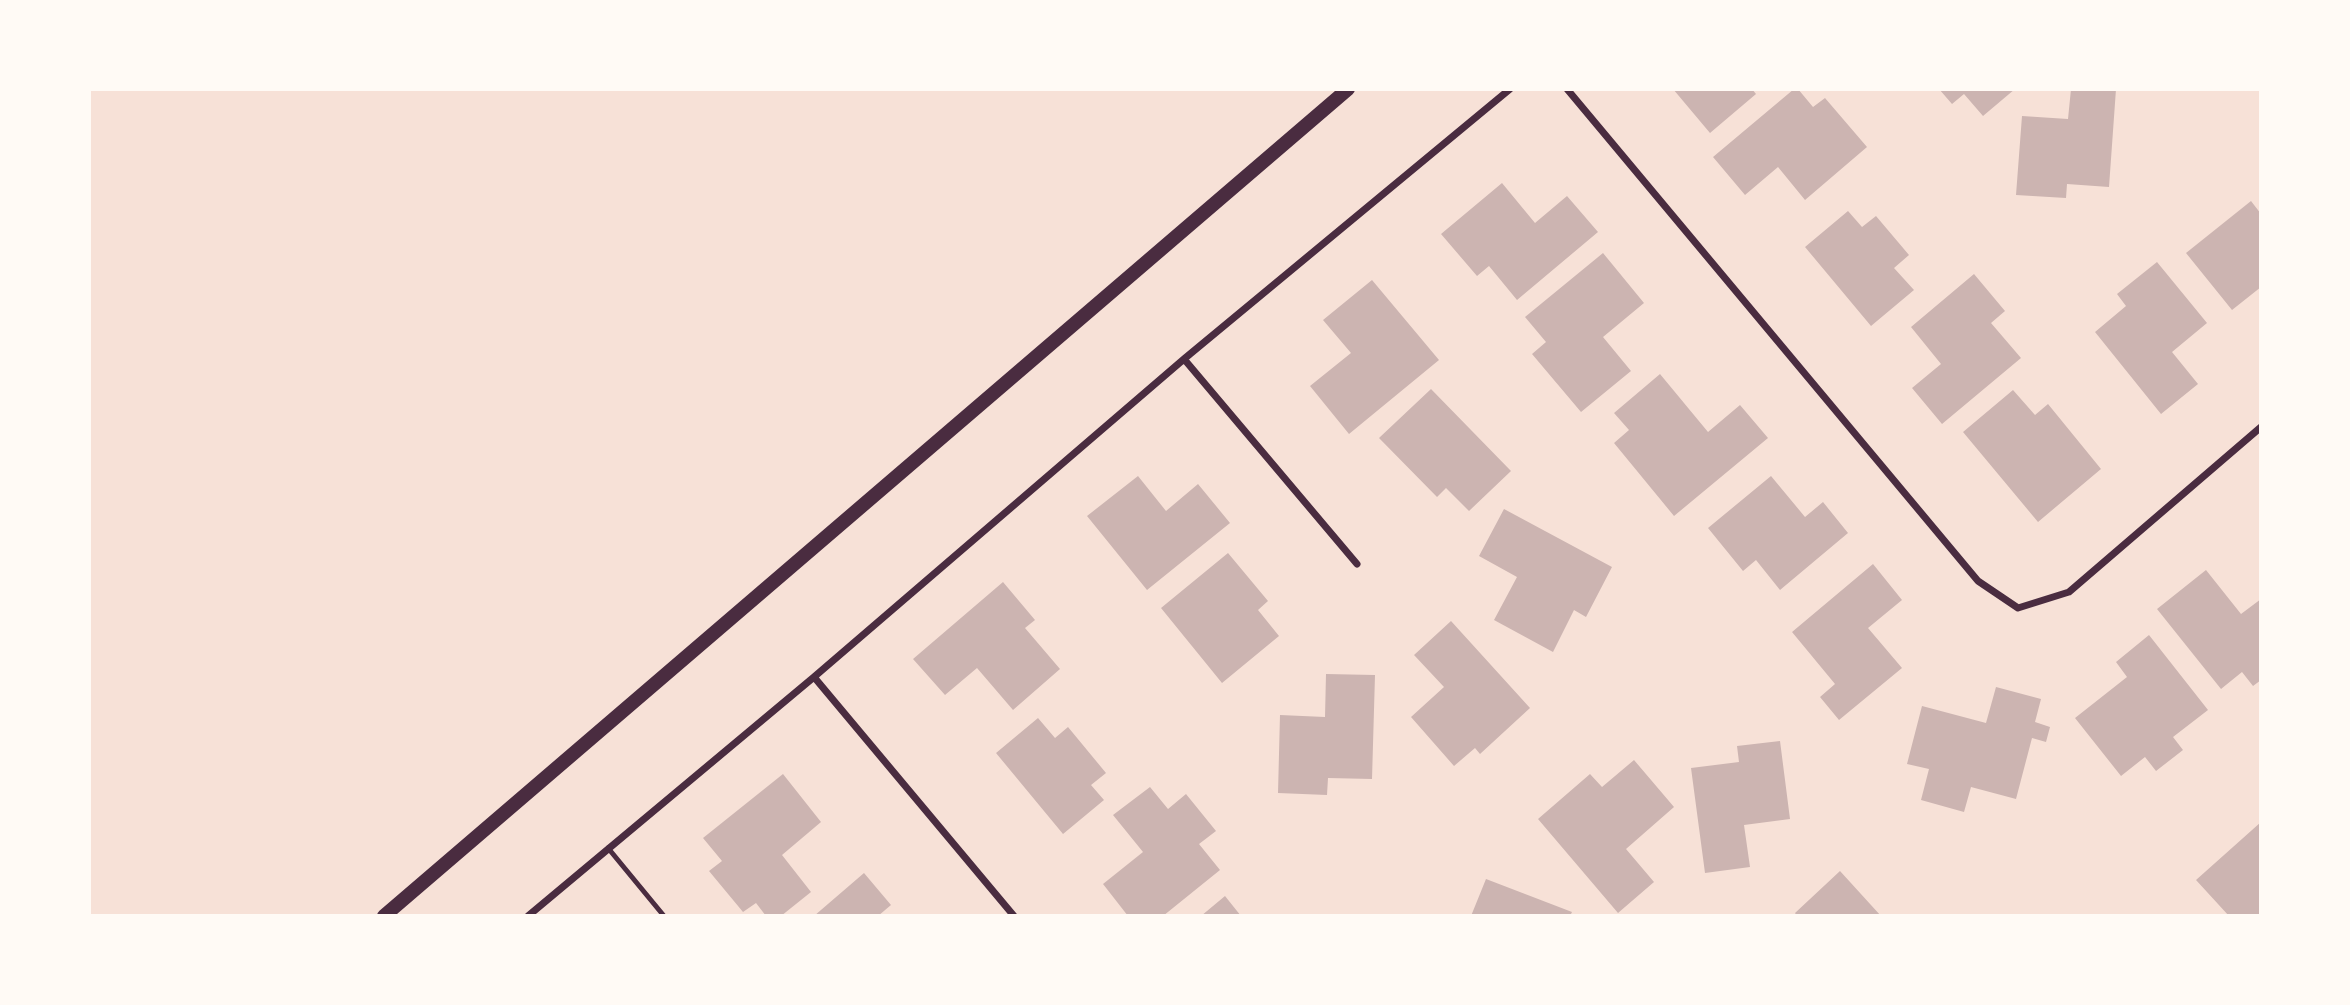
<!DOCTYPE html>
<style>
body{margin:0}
#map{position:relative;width:2350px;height:1005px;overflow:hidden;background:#f7e1d7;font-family:Quicksand,sans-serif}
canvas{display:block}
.frame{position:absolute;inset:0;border:91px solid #fffaf5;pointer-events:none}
</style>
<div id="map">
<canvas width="2350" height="1005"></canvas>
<div class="frame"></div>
</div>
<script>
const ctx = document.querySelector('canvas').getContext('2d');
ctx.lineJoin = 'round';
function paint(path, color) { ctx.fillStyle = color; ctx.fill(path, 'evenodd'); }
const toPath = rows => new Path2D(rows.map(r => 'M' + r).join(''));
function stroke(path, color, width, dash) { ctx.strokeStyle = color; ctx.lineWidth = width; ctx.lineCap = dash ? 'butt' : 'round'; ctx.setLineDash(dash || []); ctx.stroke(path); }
const building = toPath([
 [1673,89,1752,89,1756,94,1710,133],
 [1794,89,1798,89,1813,107,1825,98,1867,147,1805,200,1778,167,1745,195,1713,157],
 [1939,89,2015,89,1983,116,1964,94,1952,104],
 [2071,89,2116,89,2109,187,2067,184,2066,198,2016,195,2022,116,2068,119],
 [1502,183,1535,223,1567,196,1598,232,1517,300,1489,266,1477,276,1441,234],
 [2251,201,2261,214,2261,287,2232,310,2186,253],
 [1848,211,1862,227,1876,216,1909,255,1894,268,1914,290,1871,326,1805,247],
 [1603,253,1644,303,1603,337,1631,371,1581,412,1532,354,1546,342,1525,317],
 [2157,262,2207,323,2172,352,2198,384,2161,414,2095,332,2126,306,2117,294],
 [1974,274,2005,311,1991,323,2021,358,1942,424,1912,388,1941,364,1911,327],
 [1372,280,1439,360,1349,434,1310,386,1351,353,1323,320],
 [1660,374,1708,432,1740,405,1768,438,1674,516,1614,443,1629,430,1614,413],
 [1431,389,1511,471,1469,511,1446,488,1437,497,1379,438],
 [2013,390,2035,415,2048,404,2101,469,2038,522,1963,432],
 [1138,476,1166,511,1198,484,1230,523,1147,590,1087,516],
 [1771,476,1805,517,1823,502,1848,533,1780,590,1756,560,1743,571,1708,528],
 [1504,509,1612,567,1586,617,1574,610,1553,652,1494,620,1517,577,1479,556],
 [1228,553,1268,601,1258,610,1279,636,1222,683,1161,608],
 [1873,564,1902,600,1868,628,1902,668,1839,720,1820,697,1835,684,1792,632],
 [2206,570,2241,614,2261,599,2261,680,2253,686,2242,672,2221,689,2157,609],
 [1003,582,1035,620,1025,628,1060,669,1013,710,977,668,945,695,913,659],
 [1451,621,1530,708,1480,754,1475,748,1454,766,1411,717,1444,687,1414,655],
 [2149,635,2208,710,2173,737,2183,750,2156,771,2145,757,2121,776,2075,718,2127,677,2116,662],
 [1326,674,1375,675,1372,779,1328,778,1327,795,1278,793,1280,715,1325,717],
 [1996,687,2041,699,2035,722,2050,727,2046,742,2032,738,2016,799,1971,787,1964,812,1921,800,1929,769,1907,764,1922,706,1986,723],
 [1038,718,1055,738,1068,727,1106,773,1091,785,1104,800,1063,834,996,753],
 [1780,741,1790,819,1744,825,1750,867,1705,873,1691,768,1739,762,1737,746],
 [1634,760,1674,807,1626,849,1654,882,1618,913,1538,819,1590,774,1602,787],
 [783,774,821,822,782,855,811,892,781,916,766,916,756,903,743,912,709,871,722,861,703,838],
 [1150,787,1168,809,1186,794,1216,831,1199,844,1220,870,1163,916,1128,916,1103,884,1143,852,1113,815],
 [2261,822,2261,916,2229,916,2196,880],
 [1840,871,1881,916,1797,916,1795,913],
 [864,873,891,905,878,916,814,916],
 [1486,879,1572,912,1570,916,1471,916],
 [1225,896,1241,916,1201,916]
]);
const service = toPath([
 [608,848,664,916]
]);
const minor = toPath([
 [1567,89,1978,581,2018,608,2069,592,2261,427],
 [1184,359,1357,564],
 [814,677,1014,916],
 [528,916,814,677,1184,359,1510,89]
]);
const secondary = toPath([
 [384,916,1348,89]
]);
paint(building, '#ccb4b1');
stroke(service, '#4a2c40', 5);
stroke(minor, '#4a2c40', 7);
stroke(secondary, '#4a2c40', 14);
</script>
